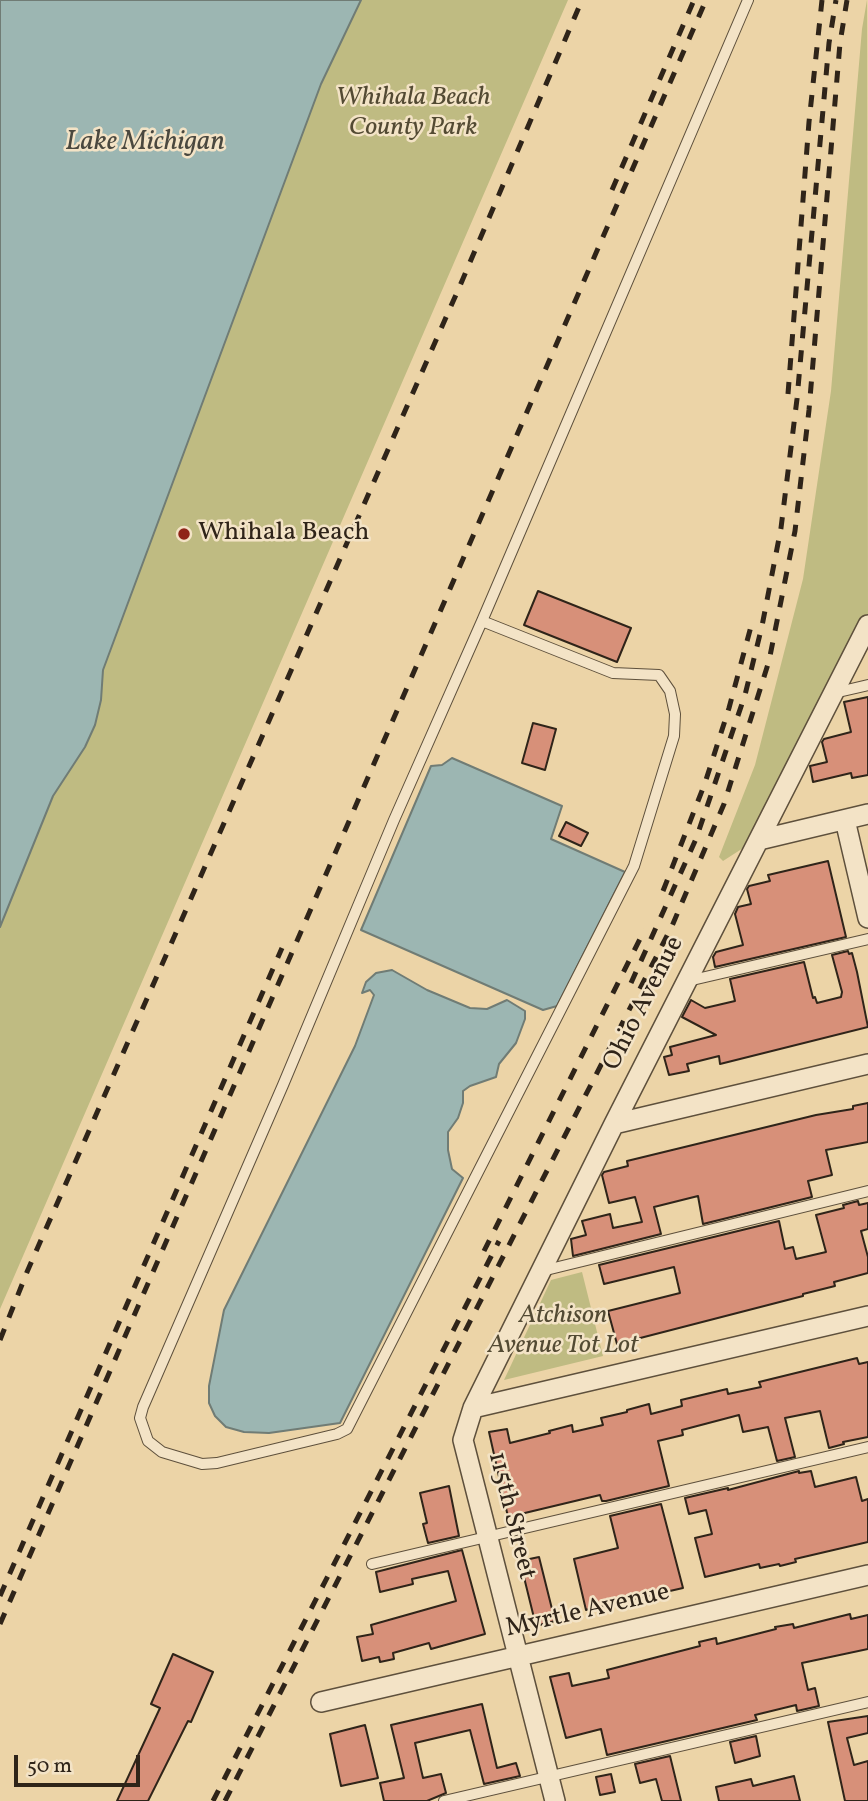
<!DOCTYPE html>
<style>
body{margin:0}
#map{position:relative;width:868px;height:1801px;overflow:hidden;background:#ecd4a7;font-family:Vollkorn,serif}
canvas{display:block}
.scale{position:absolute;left:14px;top:1755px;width:126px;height:32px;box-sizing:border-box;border:4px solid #2f2419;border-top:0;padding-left:9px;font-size:21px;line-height:24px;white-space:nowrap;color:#2f2419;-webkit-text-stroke:5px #f3e3c6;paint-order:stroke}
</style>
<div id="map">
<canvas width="868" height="1801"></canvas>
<div class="scale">50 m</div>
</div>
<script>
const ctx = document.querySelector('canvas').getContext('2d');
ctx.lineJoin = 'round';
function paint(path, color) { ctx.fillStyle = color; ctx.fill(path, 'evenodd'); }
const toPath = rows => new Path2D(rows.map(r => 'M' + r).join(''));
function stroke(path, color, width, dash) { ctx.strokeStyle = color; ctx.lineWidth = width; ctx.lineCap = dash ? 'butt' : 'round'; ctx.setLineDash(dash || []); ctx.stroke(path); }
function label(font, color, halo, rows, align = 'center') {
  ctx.font = font + ' Vollkorn,serif'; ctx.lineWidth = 5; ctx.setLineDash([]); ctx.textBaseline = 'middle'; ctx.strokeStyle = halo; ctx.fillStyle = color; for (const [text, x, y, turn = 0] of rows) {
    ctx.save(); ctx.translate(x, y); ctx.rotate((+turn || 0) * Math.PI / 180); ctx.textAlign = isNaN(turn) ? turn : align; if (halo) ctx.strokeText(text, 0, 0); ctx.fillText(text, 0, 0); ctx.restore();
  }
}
const green = toPath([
 [361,0,568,0,0,1309,0,927,53,796,85,747,95,725,101,700,103,670,321,84],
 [867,0,868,614,751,843,723,861,719,857,755,765,803,579,831,391,862,29],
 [582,1272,603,1356,504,1380,551,1280]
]);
const water = toPath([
 [0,0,361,0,321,84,103,670,101,700,95,725,85,747,53,796,0,927,0,0],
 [452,758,562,806,551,839,625,872,557,1006,543,1010,361,930,431,766,442,765,452,758],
 [392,970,427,990,470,1008,487,1009,507,1000,525,1011,525,1019,516,1043,499,1064,496,1077,470,1086,463,1091,463,1103,458,1118,448,1132,448,1150,452,1169,463,1178,340,1423,269,1433,244,1432,226,1427,215,1416,209,1403,209,1386,224,1310,355,1046,374,995,370,990,362,993,366,982,376,973,392,970]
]);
const building = toPath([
 [538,591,631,628,617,662,524,625,538,591],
 [868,697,868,775,852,778,851,773,813,782,810,766,827,762,822,742,824,739,851,732,844,702,868,697],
 [533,723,556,729,545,770,522,763,533,723],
 [566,822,588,833,581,846,559,836,566,822],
 [828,861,846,937,715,967,713,957,716,952,743,945,735,914,738,907,751,904,747,889,749,886,770,881,768,875,828,861],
 [848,951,849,954,852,953,857,972,868,1027,720,1064,719,1056,687,1064,689,1071,669,1075,664,1057,672,1055,670,1047,716,1035,682,1017,691,1000,705,1008,735,1001,730,979,804,962,813,998,815,997,817,1003,841,997,842,992,832,955,848,951],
 [868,1103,868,1142,826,1150,832,1175,808,1181,812,1197,703,1224,698,1196,654,1207,661,1234,573,1256,571,1239,586,1235,582,1221,610,1214,613,1228,642,1222,635,1197,609,1203,602,1175,604,1172,628,1166,627,1161,816,1115,853,1109,853,1106,868,1103],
 [858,1201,859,1205,868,1203,868,1229,861,1231,868,1257,868,1273,834,1282,835,1286,803,1294,803,1296,617,1344,608,1311,680,1293,674,1267,604,1284,599,1265,779,1221,785,1249,793,1247,796,1259,826,1252,816,1215,844,1208,843,1205,858,1201],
 [857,1358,859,1364,868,1362,868,1437,843,1442,844,1444,829,1448,820,1411,785,1418,795,1457,777,1461,768,1427,743,1432,739,1415,682,1430,683,1435,658,1441,669,1486,606,1501,602,1501,600,1495,508,1517,489,1432,507,1429,510,1443,550,1433,549,1431,572,1425,573,1432,603,1425,601,1418,627,1412,627,1410,649,1404,651,1414,682,1406,681,1400,727,1389,728,1394,761,1387,759,1382,857,1358],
 [799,1471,799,1473,811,1471,815,1487,856,1477,862,1501,868,1499,868,1542,795,1559,796,1562,780,1566,779,1564,760,1568,759,1564,705,1577,695,1538,712,1534,706,1510,689,1514,685,1498,728,1488,728,1490,799,1471],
 [449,1486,459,1536,428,1543,423,1524,427,1523,420,1493,449,1486],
 [661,1504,683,1588,586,1610,574,1559,618,1548,610,1516,661,1504],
 [462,1550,485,1634,431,1649,429,1643,393,1653,394,1659,380,1662,379,1657,362,1661,357,1637,373,1634,371,1625,456,1601,448,1571,412,1579,413,1584,380,1592,376,1572,462,1550],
 [539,1557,555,1621,536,1626,520,1561,539,1557],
 [850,1614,851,1619,868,1615,868,1649,802,1663,808,1690,815,1688,819,1706,797,1711,796,1705,755,1715,757,1720,607,1755,601,1729,566,1738,550,1677,569,1673,572,1686,609,1678,607,1670,700,1646,699,1642,716,1638,717,1644,776,1629,775,1627,793,1624,794,1628,850,1614],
 [173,1654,213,1672,191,1722,188,1721,148,1801,117,1801,160,1708,151,1704,173,1654],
 [482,1704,497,1768,516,1763,520,1776,484,1784,470,1730,415,1743,423,1778,441,1774,446,1793,427,1801,384,1801,380,1783,404,1778,391,1725,482,1704],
 [868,1716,868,1733,847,1738,854,1765,868,1761,868,1801,845,1801,828,1722,868,1716],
 [365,1725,378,1778,341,1786,330,1734,365,1725],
 [756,1736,760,1756,735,1763,730,1742,756,1736],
 [670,1756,681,1801,662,1801,656,1779,640,1783,635,1764,670,1756],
 [611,1774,615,1792,600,1795,596,1777,611,1774],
 [794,1776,800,1801,719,1801,716,1787,751,1779,753,1786,794,1776]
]);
const service = toPath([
 [482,621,613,673,659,675,670,691,675,714,674,736,634,866,347,1429,337,1434,217,1463,202,1464,162,1452,148,1441,140,1418,143,1407,283,1085,394,820,482,621,748,0],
 [834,693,868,685],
 [688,981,868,939],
 [542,1271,868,1191],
 [372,1564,868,1447],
 [444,1801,868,1702]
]);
const minor = toPath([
 [845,820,868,918],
 [759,840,868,814],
 [614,1124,868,1064],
 [473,1408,868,1316],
 [321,1702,868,1575],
 [555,1801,463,1440,473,1408,614,1124,868,625]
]);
const rail = toPath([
 [612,190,694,0],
 [788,394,809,122,822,0],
 [663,891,705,783,729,708,753,619],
 [631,983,696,839,745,695,762,626,781,528,797,399,829,43,836,0],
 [484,1251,645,929],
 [0,1340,27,1272,462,281,582,0],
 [0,1596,282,948],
 [0,1624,706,0],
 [213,1801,499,1241],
 [225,1801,672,926,724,804,769,661,795,531,809,410,840,43,847,0]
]);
const markers = [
 [184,534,7,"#8f2418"]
];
const parkNames = [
 ["Whihala Beach",413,99],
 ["County Park",413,129],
 ["Atchison",563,1317],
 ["Avenue Tot Lot",563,1347]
];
const poiNames = [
 ["Whihala Beach",198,534]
];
const streetNames = [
 ["Ohio Avenue",645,1004,-63],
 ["115th Street",510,1516,76],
 ["Myrtle Avenue",588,1612,-13]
];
const waterNames = [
 ["Lake Michigan",145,144]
];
paint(green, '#bfbb82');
paint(water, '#9cb6b2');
stroke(water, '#707c75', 2);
paint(building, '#d79079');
stroke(building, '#2f2419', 2);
stroke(service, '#5e503c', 12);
stroke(minor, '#5e503c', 22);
stroke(service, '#f3e3c6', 10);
stroke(minor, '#f3e3c6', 19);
stroke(rail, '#2f2419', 5, [12, 12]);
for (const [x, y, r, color] of markers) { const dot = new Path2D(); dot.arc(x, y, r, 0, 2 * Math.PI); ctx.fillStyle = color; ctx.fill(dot); stroke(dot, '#f3e3c6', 2.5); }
label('italic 26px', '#534a33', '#f3e3c6', parkNames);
label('26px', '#2f2419', '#f3e3c6', poiNames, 'left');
label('26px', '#2f2419', '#f3e3c6', streetNames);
label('italic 28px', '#4a483f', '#f3e3c6', waterNames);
</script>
